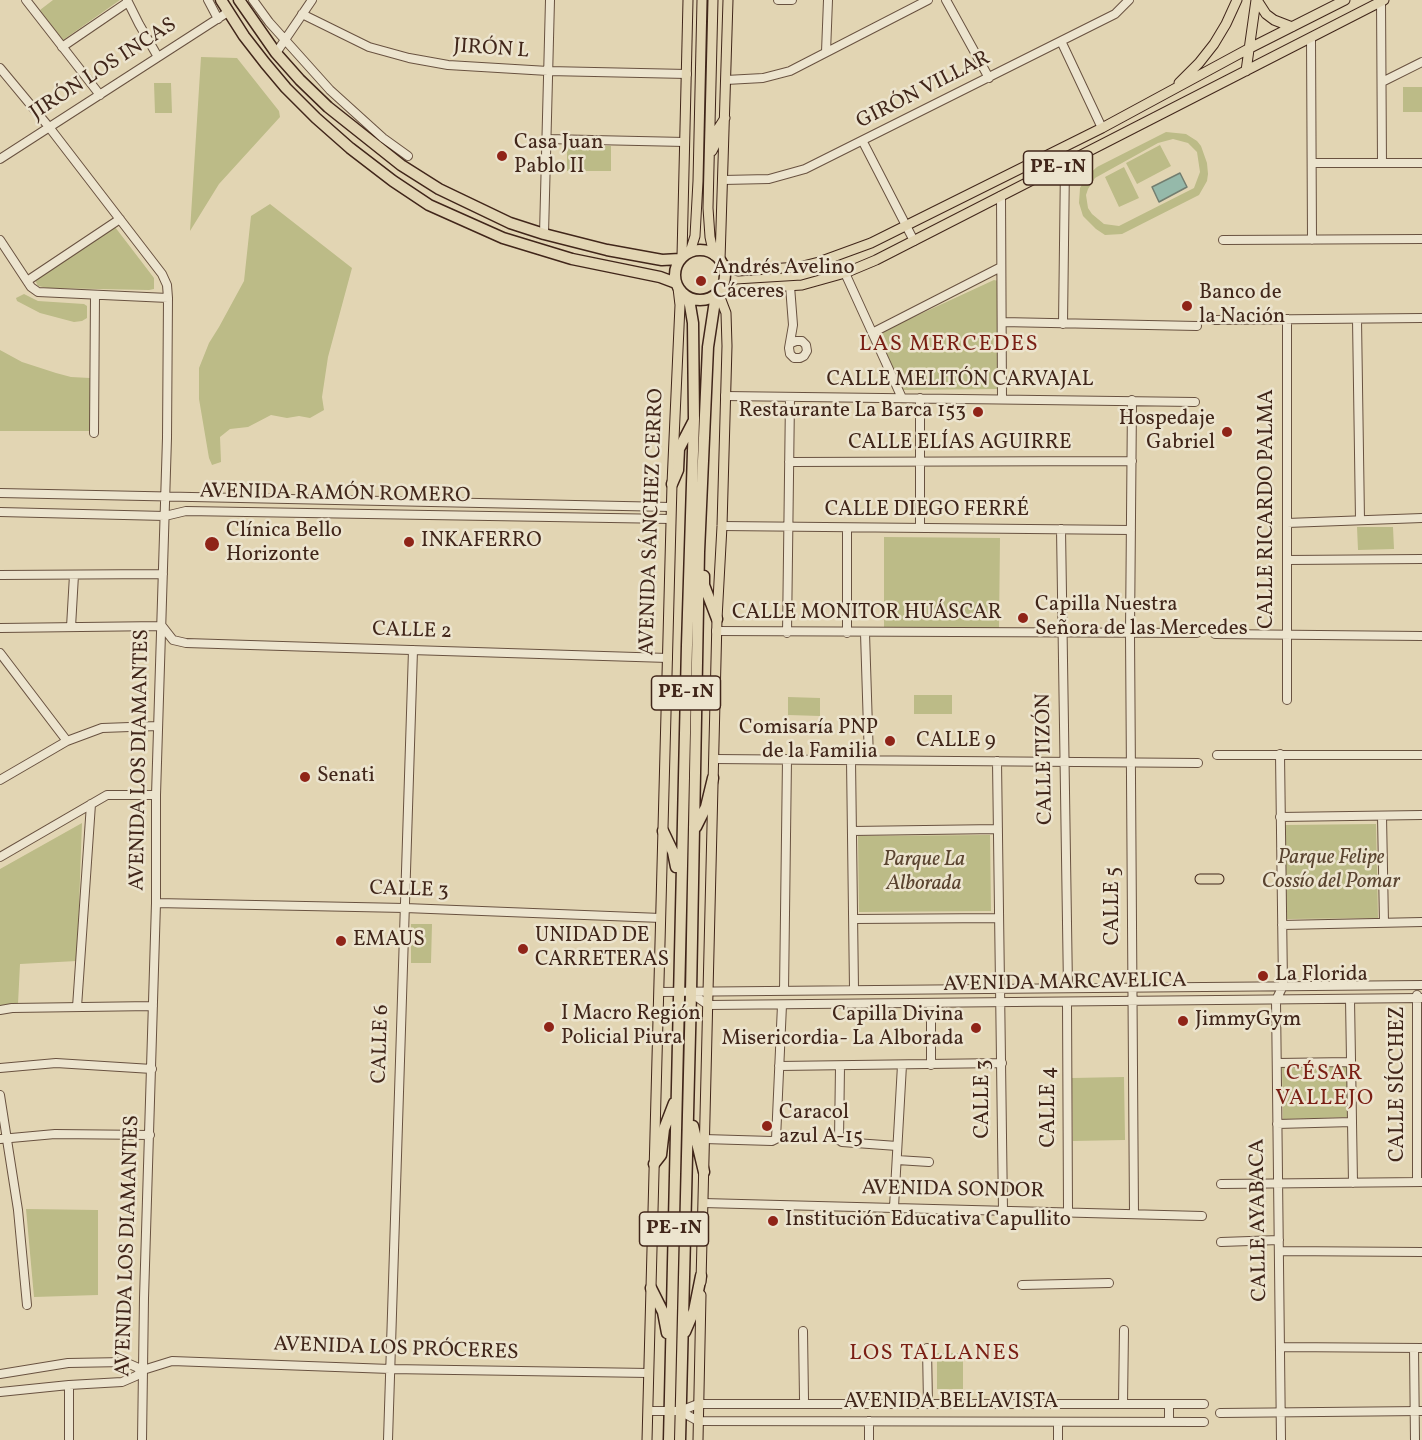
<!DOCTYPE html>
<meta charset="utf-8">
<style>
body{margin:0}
canvas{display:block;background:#e2d5b3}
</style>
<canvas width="1422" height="1440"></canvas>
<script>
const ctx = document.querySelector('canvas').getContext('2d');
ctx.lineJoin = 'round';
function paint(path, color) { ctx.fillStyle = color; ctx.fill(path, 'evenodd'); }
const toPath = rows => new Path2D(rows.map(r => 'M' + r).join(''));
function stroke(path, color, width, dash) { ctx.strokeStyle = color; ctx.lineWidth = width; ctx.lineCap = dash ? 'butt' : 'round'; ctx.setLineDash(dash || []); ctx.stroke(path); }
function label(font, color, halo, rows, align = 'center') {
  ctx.font = font + ' Vollkorn,serif'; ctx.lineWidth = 5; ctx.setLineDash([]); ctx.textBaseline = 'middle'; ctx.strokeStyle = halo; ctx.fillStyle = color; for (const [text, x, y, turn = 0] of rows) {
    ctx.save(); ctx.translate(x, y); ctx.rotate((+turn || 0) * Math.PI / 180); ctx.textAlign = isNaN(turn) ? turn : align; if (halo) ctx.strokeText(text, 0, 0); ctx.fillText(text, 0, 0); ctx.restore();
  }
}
const green = toPath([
 [53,0,120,0,63,40,40,10],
 [201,57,237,58,279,111,280,117,219,184,190,231],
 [154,83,171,83,172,113,155,113],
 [1403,87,1422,87,1422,112,1403,112],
 [1166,132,1186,134,1197,141,1201,146,1207,163,1208,174,1207,181,1199,195,1122,234,1105,235,1096,229,1083,216,1079,203,1080,188,1087,176,1097,167],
 [1173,139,1188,143,1197,152,1200,172,1194,188,1119,226,1104,224,1092,214,1088,208,1086,195,1088,189,1095,178,1158,143],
 [1160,145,1171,166,1137,184,1126,163],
 [567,146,611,146,611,171,567,171],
 [1124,167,1139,198,1119,207,1105,177],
 [270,204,352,268,328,357,322,397,324,410,310,418,299,416,287,418,271,415,248,427,230,429,220,437,221,462,212,465,209,458,199,399,199,368,209,343,219,327,244,281,251,216],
 [115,227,154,278,154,289,149,290,48,288,38,286,35,280],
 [994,280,998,281,999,389,903,390,877,334],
 [24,294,38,301,84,304,87,306,87,318,82,321,74,322,40,313,17,301,16,298],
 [0,350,22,362,56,373,71,377,90,378,90,431,0,431],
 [1357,527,1393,527,1394,549,1358,550],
 [884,537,1000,538,999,628,884,627],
 [914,695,952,695,952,714,914,714],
 [788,697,820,698,820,716,788,715],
 [82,823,77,961,20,964,18,1004,0,1006,0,869],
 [1376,824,1378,918,1287,919,1285,825],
 [990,835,991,911,859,912,858,836],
 [411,924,432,924,431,963,411,963],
 [1348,1064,1350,1117,1283,1119,1282,1066],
 [1124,1077,1125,1140,1073,1141,1072,1078],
 [26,1209,98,1210,98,1295,34,1297],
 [937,1353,963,1353,963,1389,937,1389]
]);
const water = toPath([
 [1180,173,1187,187,1159,202,1152,187,1180,173]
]);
const minor = toPath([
 [26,0,100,95],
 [127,0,139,24,158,57],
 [208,0,218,19],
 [253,0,269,22,330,90,383,138,408,156],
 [778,0,792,0],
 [946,0,989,78],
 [1381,0,1382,163],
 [302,14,369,47,409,58,448,65,548,71,687,74],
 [1311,38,1312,240],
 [1061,41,1102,128],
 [62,47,128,2],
 [826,52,828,0],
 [276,53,312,0],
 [0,68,49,127,162,274,167,285,168,298,167,438,156,795,156,903,144,1298,142,1440],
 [726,80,763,78,790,71,928,0],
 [1382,82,1422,62],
 [546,139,685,142],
 [863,142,914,241],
 [0,159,228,12],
 [1313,163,1422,163],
 [723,180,769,179,805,169,1115,14,1129,0],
 [1001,196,1002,399],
 [544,234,550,0],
 [0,240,31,287,38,292,168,298],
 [1223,240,1422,239],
 [845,273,902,398],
 [27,281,120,219],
 [790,286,793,325,789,348,790,354,794,358,800,358,804,356,807,351,806,345,802,341,796,341,791,343],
 [1287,319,1287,700],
 [1357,319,1360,520],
 [1214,320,1422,318],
 [1002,322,1197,326],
 [1063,324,1065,164],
 [872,333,1001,267],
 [725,396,1195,402],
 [920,398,920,528],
 [1132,400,1130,633,1134,1214],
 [94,433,95,295],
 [789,462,1132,461],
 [0,493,671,507],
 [0,512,165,516,186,511,671,519],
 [1287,523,1422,518],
 [722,526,1131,530],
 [847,528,847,633],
 [1061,529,1068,988],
 [1287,560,1422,559],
 [0,575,163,574],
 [71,627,74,575],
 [0,628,162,626,173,640,186,643,668,658],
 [716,631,1197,633],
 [787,633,790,398],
 [865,633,869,760],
 [1215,634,1422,636],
 [0,653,67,741],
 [1280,754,1283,986,1276,1000,1281,1440],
 [1217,755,1422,755],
 [714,759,1198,763],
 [851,760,854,989],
 [997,761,1003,1210],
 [0,780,67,741,102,728,158,726],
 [1382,816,1384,923],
 [1280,817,1422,815],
 [852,831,998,829],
 [0,857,107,795,156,795],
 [156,903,405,908,661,918],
 [854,919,999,918],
 [1282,925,1422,922],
 [784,991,787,759],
 [659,992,1422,985],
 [691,993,708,1005,1422,998],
 [1350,999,1353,1183],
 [1067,1002,1068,1211],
 [77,1007,91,804],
 [0,1010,12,1008,153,1006],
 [1277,1063,1351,1062],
 [931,1065,931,1004],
 [779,1066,1002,1063],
 [840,1066,839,1140,842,1142,897,1146],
 [0,1068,56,1063,152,1069],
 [0,1095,18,1210,27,1305],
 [1277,1124,1352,1122],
 [0,1139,55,1134,150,1135],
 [704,1139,772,1141,776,1139,782,1005],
 [897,1160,929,1162],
 [1417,1182,1417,995],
 [1221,1184,1422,1182],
 [703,1203,1202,1216],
 [894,1207,902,1065],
 [1221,1242,1279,1240],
 [1279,1251,1422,1252],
 [1022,1285,1109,1283],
 [803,1331,804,1399],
 [1280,1347,1422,1348],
 [927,1348,928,1404],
 [1414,1348,1415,1440],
 [0,1374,68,1363,125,1362,143,1370],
 [69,1385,69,1440],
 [0,1392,69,1385,122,1382,136,1376,143,1370,172,1361,390,1369,649,1373],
 [1123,1404,1124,1330],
 [1169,1404,1169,1422],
 [648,1411,680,1411,698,1404,1204,1404],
 [680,1411,698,1421,1204,1422],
 [1220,1413,1422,1411],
 [388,1440,413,650],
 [869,1440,869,1421],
 [1058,1440,1058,1422]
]);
const major = toPath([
 [713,0,708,208,710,237,714,255],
 [1257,0,1266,14,1274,20,1292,27],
 [1246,71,1256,0],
 [1179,83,1199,63,1214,44,1226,24,1237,0],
 [712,151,718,139,718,129,725,118],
 [690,252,695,236,698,181,702,0],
 [682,256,688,0],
 [720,260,728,0],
 [722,264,738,271,799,267,819,262,871,243,1102,128,1248,49,1345,0],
 [720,290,802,285,845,273,876,260,1384,0],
 [1200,879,1219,879],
 [701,1282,717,619,722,526,727,346,726,313,718,292],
 [647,1440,672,484,680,305,678,288],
 [698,1440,701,1295]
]);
const highway = toPath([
 [221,0,244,36,265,63,286,88,316,118,350,148,393,181,429,205,503,238,572,259,660,277,676,283],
 [239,0,276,53,300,80,328,107,401,165,439,189,510,223,544,234,607,250,662,260,680,259],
 '675 275a25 25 0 1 1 50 0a25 25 0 1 1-50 0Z',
 [672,484,678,470,679,449,693,422],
 [704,576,704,585,717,619],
 [696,827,706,807,713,778],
 [663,831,673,852,676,867],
 [693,1126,704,1172],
 [654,1164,661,1155,664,1129,674,1103],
 [651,1288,663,1312,667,1333],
 [685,1332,694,1311,701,1276],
 [669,1440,687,645,694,419,693,323,690,305,686,296],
 [680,1440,691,993,699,552,708,347,716,294]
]);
const markers = [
 [502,156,6,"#8f2418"],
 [701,281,6,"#8f2418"],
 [1187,306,6,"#8f2418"],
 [978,412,6,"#8f2418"],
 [1227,432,6,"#8f2418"],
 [409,542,6,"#8f2418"],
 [212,544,8,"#8f2418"],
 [1023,618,6,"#8f2418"],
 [890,741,6,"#8f2418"],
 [305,777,6,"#8f2418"],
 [341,941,6,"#8f2418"],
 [523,949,6,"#8f2418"],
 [1263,976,6,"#8f2418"],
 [1183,1021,6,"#8f2418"],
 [549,1027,6,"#8f2418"],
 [976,1028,6,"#8f2418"],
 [767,1126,6,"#8f2418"],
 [773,1221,6,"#8f2418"]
];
const shields = [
 [1058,168,69],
 [686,693,69],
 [674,1229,69]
];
const shieldNames = [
 ["PE-1N",1058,168],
 ["PE-1N",686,693],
 ["PE-1N",674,1229]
];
const streetNames = [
 ["JIRÓN L",491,50,4],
 ["JIRÓN LOS INCAS",104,70,-33],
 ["GIRÓN VILLAR",924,91,-27],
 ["CALLE MELITÓN CARVAJAL",960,381],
 ["CALLE ELÍAS AGUIRRE",960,444],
 ["AVENIDA RAMÓN ROMERO",335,495,1],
 ["CALLE RICARDO PALMA",1268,509,-90],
 ["CALLE DIEGO FERRÉ",927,511],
 ["AVENIDA SÁNCHEZ CERRO",653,522,-88],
 ["CALLE MONITOR HUÁSCAR",867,614],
 ["CALLE 2",412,632,2],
 ["CALLE 9",956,742],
 ["CALLE TIZÓN",1046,759,-91],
 ["AVENIDA LOS DIAMANTES",141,760,-89],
 ["CALLE 3",409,891,2],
 ["CALLE 5",1114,906,-90],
 ["AVENIDA MARCAVELICA",1065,984,-1],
 ["CALLE 6",382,1044,-88],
 ["CALLE SÍCCHEZ",1399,1084,-90],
 ["CALLE 3",984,1099,-90],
 ["CALLE 4",1050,1107,-90],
 ["AVENIDA SONDOR",953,1191,1],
 ["CALLE AYABACA",1260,1220,-91],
 ["AVENIDA LOS DIAMANTES",129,1246,-88],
 ["AVENIDA LOS PRÓCERES",396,1350,2],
 ["AVENIDA BELLAVISTA",951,1403]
];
const poiNames = [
 ["Casa Juan",514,144],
 ["Pablo II",514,168],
 ["Andrés Avelino",713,269],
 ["Cáceres",713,293],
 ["Banco de",1199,294],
 ["la Nación",1199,318],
 ["Restaurante La Barca 153",966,412,"right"],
 ["Hospedaje",1215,420,"right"],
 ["Gabriel",1215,444,"right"],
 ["Clínica Bello",226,532],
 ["Horizonte",226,556],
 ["INKAFERRO",421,542],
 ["Capilla Nuestra",1035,606],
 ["Señora de las Mercedes",1035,630],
 ["Comisaría PNP",878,729,"right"],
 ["de la Familia",878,753,"right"],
 ["Senati",317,777],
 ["UNIDAD DE",535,937],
 ["CARRETERAS",535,961],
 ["EMAUS",353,941],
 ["La Florida",1275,976],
 ["I Macro Región",561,1015],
 ["Policial Piura",561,1039],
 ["Capilla Divina",964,1016,"right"],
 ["Misericordia- La Alborada",964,1040,"right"],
 ["JimmyGym",1195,1021],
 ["Caracol",779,1114],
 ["azul A-15",779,1138],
 ["Institución Educativa Capullito",785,1221]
];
const parkNames = [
 ["Parque Felipe",1331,859],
 ["Cossío del Pomar",1331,883],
 ["Parque La",924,861],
 ["Alborada",924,885]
];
const neighbourhoodNames = [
 ["LAS MERCEDES",949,346],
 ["CÉSAR",1325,1075],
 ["VALLEJO",1325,1100],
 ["LOS TALLANES",935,1355]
];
paint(green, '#bcbb87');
paint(water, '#95b9aa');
stroke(water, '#737e70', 1.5);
stroke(minor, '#695240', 10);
stroke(major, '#41261a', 11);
stroke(highway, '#41261a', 13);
stroke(minor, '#ece4ce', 8);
stroke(major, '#e2d5b3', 9);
stroke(highway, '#e2d5b3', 10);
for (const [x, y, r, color] of markers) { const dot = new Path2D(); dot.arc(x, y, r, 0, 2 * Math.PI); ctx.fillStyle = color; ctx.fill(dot); stroke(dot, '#ece4ce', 2); }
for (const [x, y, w] of shields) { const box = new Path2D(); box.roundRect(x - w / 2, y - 17, w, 34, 4.5); ctx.fillStyle = '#ece4ce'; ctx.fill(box); stroke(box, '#41261a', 1.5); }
label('bold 20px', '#41261a', null, shieldNames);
label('21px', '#41261a', '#ece4ce', streetNames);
label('21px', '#41261a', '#ece4ce', poiNames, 'left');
label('italic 21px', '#5a4430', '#ece4ce', parkNames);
ctx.letterSpacing = '1.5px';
label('22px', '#7a1f14', '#ece4ce', neighbourhoodNames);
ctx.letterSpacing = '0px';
</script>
